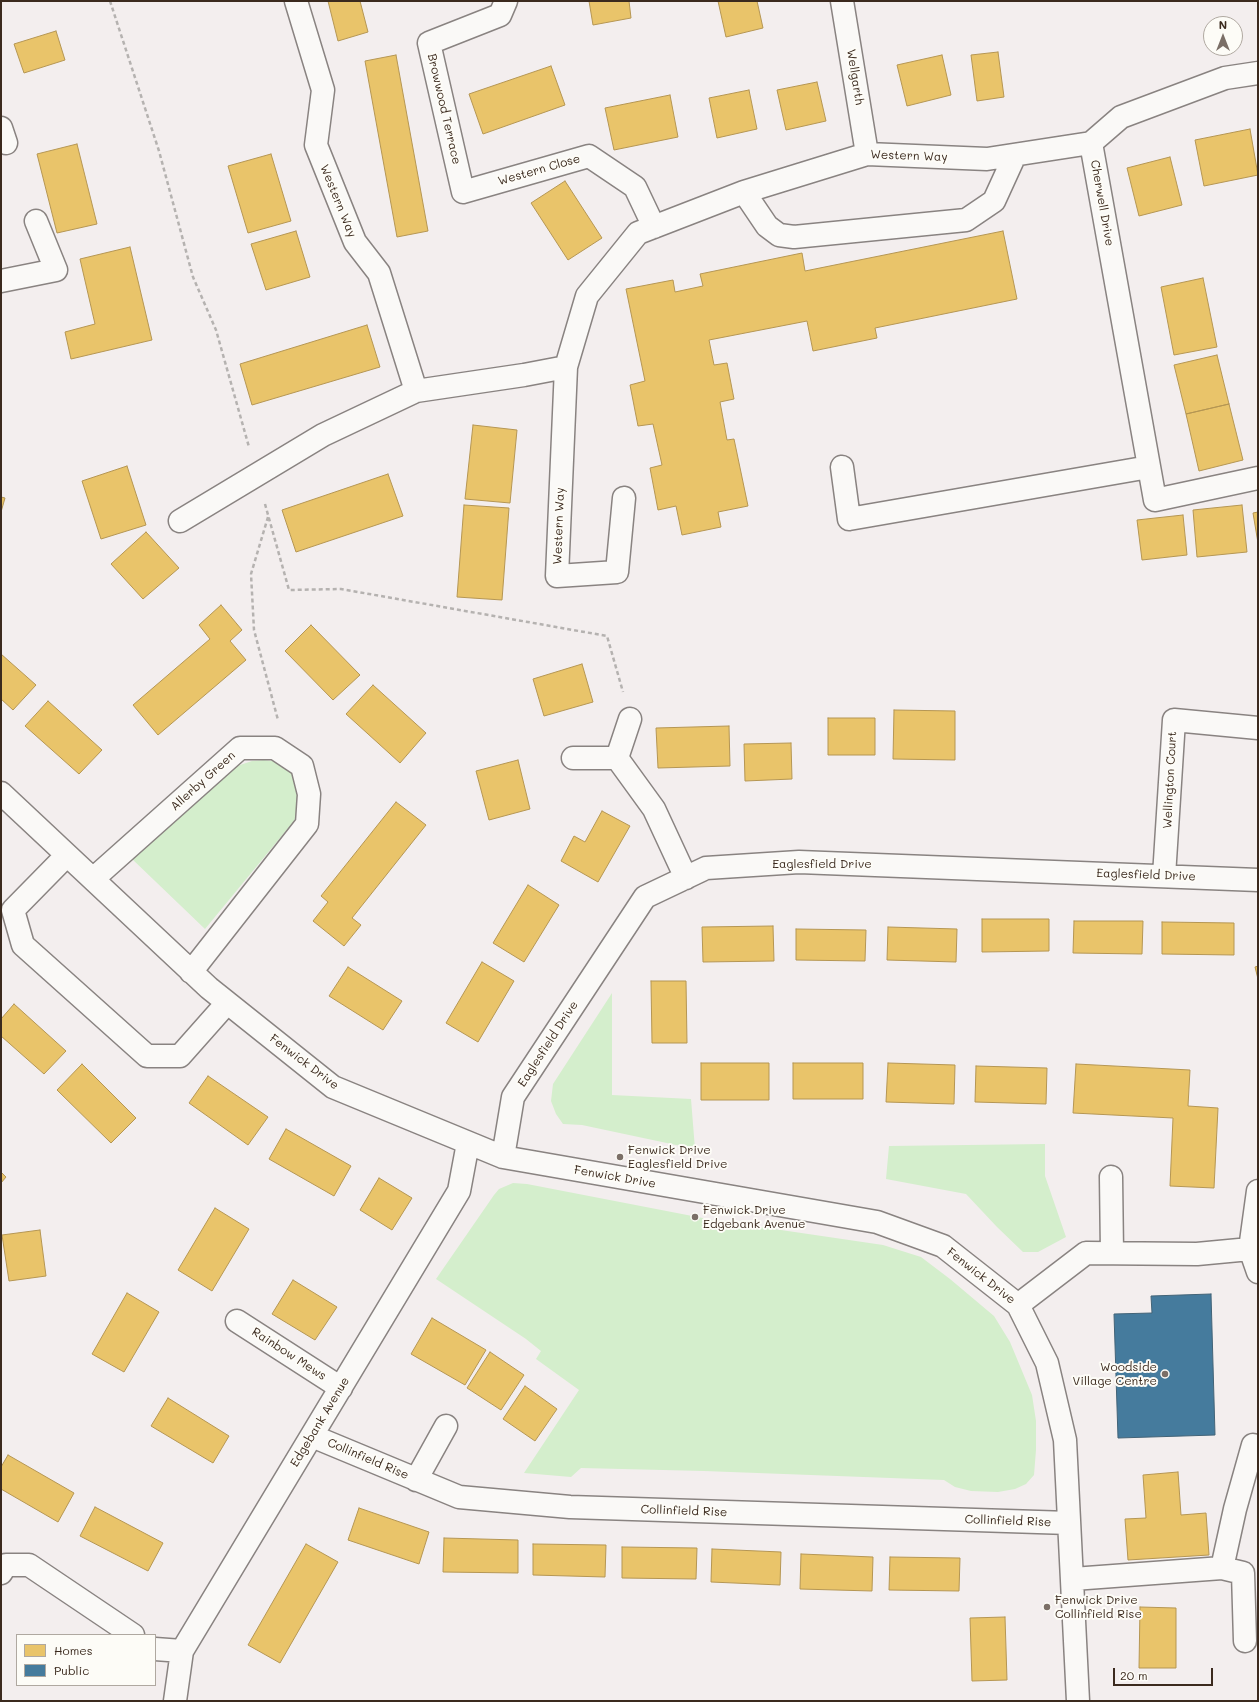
<!DOCTYPE html>
<style>
body{margin:0}
#map{position:relative;width:1259px;height:1702px;overflow:hidden;background:#f3eeee;font-family:Mali,sans-serif}
canvas{display:block}
.frame{position:absolute;inset:0;border:2px solid #3b2a1e;pointer-events:none}
.legend{position:absolute;left:16px;top:1634px;width:140px;height:52px;box-sizing:border-box;background:#fdfcf7;border:1px solid #afa8a0;margin:0;padding:5px 7px;list-style:none;font-size:12px;color:#3b2a1e}
.legend li{display:flex;align-items:center;gap:8px;height:20px}
.legend b{width:20px;border:1px solid #afa8a0}
.north{position:absolute;left:1203px;top:16px;width:40px;height:40px;box-sizing:border-box;background:#fdfcf7;border:1px solid #afa8a0;border-radius:50%;rotate:0deg;font-size:11px;font-weight:700;line-height:16px;text-align:center;color:#3b2a1e}
.north::after{content:'';display:block;margin:auto;width:14px;height:18px;background:#7b6f67;clip-path:polygon(50% 0,100% 100%,50% 72%,0 100%)}
.scale{position:absolute;left:1113px;top:1668px;width:100px;height:18px;box-sizing:border-box;border:2px solid #3b2a1e;border-top:0;padding-left:5px;font-size:12px;line-height:14px;white-space:nowrap;color:#3b2a1e;-webkit-text-stroke:3px #fdfcf7;paint-order:stroke}
</style>
<div id="map">
<canvas width="1259" height="1702"></canvas>
<div class="frame"></div>
<ul class="legend">
<li><b style="height:11px;background:#e9c46a"></b>Homes</li>
<li><b style="height:11px;background:#457b9d"></b>Public</li>
</ul>
<div class="north">N</div>
<div class="scale">20 m</div>
</div>
<script>
const ctx = document.querySelector('canvas').getContext('2d');
ctx.lineJoin = 'round';
function paint(path, color) { ctx.fillStyle = color; ctx.fill(path, 'evenodd'); }
const toPath = rows => new Path2D(rows.map(r => 'M' + r).join(''));
function stroke(path, color, width, dash) { ctx.strokeStyle = color; ctx.lineWidth = width; ctx.lineCap = dash ? 'butt' : 'round'; ctx.setLineDash(dash || []); ctx.stroke(path); }
function label(font, color, halo, rows, align = 'center') {
  ctx.font = font + ' Mali,sans-serif'; ctx.lineWidth = 4; ctx.setLineDash([]); ctx.textBaseline = 'middle'; ctx.strokeStyle = halo; ctx.fillStyle = color; for (const [text, x, y, turn = 0] of rows) {
    ctx.save(); ctx.translate(x, y); ctx.rotate((+turn || 0) * Math.PI / 180); ctx.textAlign = isNaN(turn) ? turn : align; if (halo) ctx.strokeText(text, 0, 0); ctx.fillText(text, 0, 0); ctx.restore();
  }
}
const green = toPath([
 [264,760,280,762,291,769,297,782,302,801,294,821,205,929,131,858,234,767,252,761],
 [612,993,612,1095,691,1099,695,1149,582,1125,563,1124,556,1114,551,1101,553,1084],
 [1045,1144,1045,1176,1066,1237,1038,1252,1023,1252,997,1227,966,1194,886,1179,889,1146],
 [513,1183,527,1184,713,1220,883,1245,921,1257,950,1279,994,1316,1010,1342,1032,1395,1036,1421,1036,1450,1034,1475,1026,1484,1015,1489,998,1492,971,1491,955,1487,944,1480,704,1471,581,1468,571,1477,524,1473,579,1390,536,1359,541,1351,526,1339,436,1279,494,1195,499,1189]
]);
const homes = toPath([
 [328,1,360,1,368,32,338,41,328,1],
 [589,1,629,1,631,18,593,25,589,1],
 [718,1,757,1,763,28,726,37,718,1],
 [56,31,65,60,24,73,14,44,56,31],
 [998,52,1004,97,977,101,971,55,998,52],
 [396,55,428,231,397,237,365,61,396,55],
 [942,55,951,95,907,106,897,65,942,55],
 [551,66,565,105,483,134,469,94,551,66],
 [817,82,826,121,786,130,777,90,817,82],
 [749,90,757,129,717,138,709,98,749,90],
 [670,95,678,137,614,150,605,108,670,95],
 [1250,129,1258,175,1204,186,1195,140,1250,129],
 [77,144,97,224,57,233,37,154,77,144],
 [271,154,291,221,248,233,228,166,271,154],
 [1170,157,1182,205,1139,216,1127,168,1170,157],
 [565,181,602,238,568,260,531,203,565,181],
 [296,231,310,277,266,290,251,244,296,231],
 [1003,231,1017,299,875,328,877,338,813,351,807,321,709,340,714,365,727,363,734,399,720,402,727,440,734,439,748,506,718,512,721,527,682,535,676,506,658,510,650,468,662,465,653,424,638,426,630,385,645,381,626,289,673,280,675,292,703,286,700,274,802,253,805,271,1003,231],
 [130,247,152,340,71,359,65,332,95,324,80,259,130,247],
 [1203,278,1217,347,1174,355,1161,287,1203,278],
 [367,325,380,367,252,405,240,364,367,325],
 [1217,355,1229,404,1186,414,1174,365,1217,355],
 [1229,404,1243,460,1199,471,1186,414,1229,404],
 [473,425,517,430,510,503,465,499,473,425],
 [127,466,146,525,101,539,82,481,127,466],
 [388,474,403,516,296,552,282,510,388,474],
 [1,497,5,498,1,512,1,497],
 [464,505,509,508,502,600,457,597,464,505],
 [1242,505,1247,552,1197,557,1193,510,1242,505],
 [1258,512,1258,543,1253,513,1258,512],
 [1183,515,1187,555,1142,560,1137,520,1183,515],
 [146,532,179,568,143,599,111,564,146,532],
 [221,605,242,630,230,641,246,660,158,735,133,705,210,639,199,625,221,605],
 [311,625,360,675,333,700,285,651,311,625],
 [1,654,36,685,13,710,1,699,1,654],
 [582,664,593,702,544,716,533,679,582,664],
 [373,685,426,733,400,763,346,714,373,685],
 [48,701,102,750,79,774,25,726,48,701],
 [894,710,955,711,955,760,893,759,894,710],
 [828,718,875,718,875,755,828,755,828,718],
 [729,726,730,766,658,768,656,728,729,726],
 [791,743,792,779,745,781,744,744,791,743],
 [518,760,530,809,489,820,476,771,518,760],
 [396,802,426,825,352,918,361,925,344,946,313,921,328,902,321,896,396,802],
 [602,811,630,826,598,882,561,861,574,836,585,842,602,811],
 [528,885,559,905,524,962,493,943,528,885],
 [982,919,1049,919,1049,951,982,952,982,919],
 [1074,921,1143,921,1142,954,1073,953,1074,921],
 [1162,922,1234,923,1234,955,1162,954,1162,922],
 [773,926,774,961,703,962,702,927,773,926],
 [888,927,957,929,956,962,887,960,888,927],
 [796,929,866,930,865,961,796,960,796,929],
 [482,962,514,981,478,1042,446,1023,482,962],
 [1258,966,1258,979,1255,967,1258,966],
 [348,967,402,1001,383,1030,329,996,348,967],
 [651,981,686,981,687,1043,652,1043,651,981],
 [14,1004,66,1051,44,1074,1,1036,1,1019,14,1004],
 [701,1063,769,1063,769,1100,701,1100,701,1063],
 [793,1063,863,1063,863,1099,793,1099,793,1063],
 [888,1063,955,1065,954,1104,886,1102,888,1063],
 [82,1064,136,1118,111,1143,57,1090,82,1064],
 [1076,1064,1190,1070,1188,1106,1218,1108,1214,1188,1170,1186,1173,1118,1073,1113,1076,1064],
 [976,1066,1047,1068,1046,1104,975,1102,976,1066],
 [208,1076,268,1117,248,1145,189,1103,208,1076],
 [286,1129,351,1166,334,1196,269,1159,286,1129],
 [1,1172,6,1177,1,1183,1,1172],
 [379,1178,412,1198,392,1230,360,1210,379,1178],
 [215,1208,249,1229,212,1291,178,1270,215,1208],
 [40,1230,46,1276,9,1281,2,1235,40,1230],
 [293,1280,337,1307,315,1340,272,1314,293,1280],
 [127,1293,159,1312,124,1372,92,1354,127,1293],
 [432,1318,486,1350,465,1385,411,1354,432,1318],
 [490,1352,524,1375,501,1410,467,1388,490,1352],
 [525,1386,557,1409,535,1441,503,1419,525,1386],
 [168,1398,229,1436,213,1463,151,1426,168,1398],
 [8,1455,74,1493,58,1522,1,1489,1,1467,8,1455],
 [1178,1472,1181,1515,1206,1513,1209,1555,1128,1560,1125,1519,1146,1518,1143,1475,1178,1472],
 [95,1507,163,1543,148,1571,80,1536,95,1507],
 [359,1508,429,1532,419,1564,348,1540,359,1508],
 [444,1538,518,1540,518,1573,443,1572,444,1538],
 [306,1544,338,1562,280,1663,248,1645,306,1544],
 [533,1544,606,1545,605,1577,533,1575,533,1544],
 [622,1547,697,1548,696,1579,622,1578,622,1547],
 [712,1549,781,1552,780,1585,711,1582,712,1549],
 [801,1554,873,1557,872,1591,800,1589,801,1554],
 [890,1557,960,1558,959,1591,889,1590,890,1557],
 [1140,1607,1176,1608,1176,1668,1139,1668,1140,1607],
 [1005,1617,1007,1680,972,1681,970,1618,1005,1617]
]);
const public = toPath([
 [1211,1294,1215,1435,1118,1438,1114,1314,1152,1313,1151,1296,1211,1294]
]);
const path = toPath([
 [110,1,159,151,193,277,216,330,249,447],
 [265,504,289,590,341,589,607,636,623,692],
 [268,517,251,574,254,630,278,720]
]);
const minor = toPath([
 [296,1,323,90,316,145,355,242,379,273,416,391],
 [506,1,500,15,429,43,463,192,589,156,635,187,654,227],
 [842,1,867,154],
 [1,128,6,143],
 [1091,143,1155,500,1258,478],
 [744,192,767,226,779,235,794,237,966,220,994,201,1015,155],
 [1,281,56,270,36,221],
 [566,367,557,576,617,572,624,498],
 [842,467,849,519,1149,467],
 [180,521,323,435,416,391,524,375,566,367,587,296,638,233,744,192,867,154,987,159,1091,143,1121,117,1225,78,1258,73],
 [573,758,617,758,654,809,686,878],
 [617,758,630,719],
 [1,793,209,988,333,1087,503,1157,877,1222,943,1246,1018,1305,1047,1363,1065,1440,1078,1701],
 [67,855,13,910,23,945,147,1056,180,1056,227,1003],
 [1164,876,1174,720,1258,728],
 [93,879,240,748,275,748,302,766,309,794,307,824,191,972],
 [503,1157,513,1097,645,897,706,868,799,862,1258,880],
 [1111,1177,1112,1253],
 [1250,1249,1258,1272],
 [1018,1305,1086,1253,1197,1254,1250,1249,1258,1191],
 [237,1321,341,1388],
 [312,1436,459,1497,570,1507,1069,1523],
 [416,1480,446,1426],
 [1222,1568,1235,1509,1253,1445],
 [1,1573,6,1565,29,1565,133,1635],
 [1073,1579,1222,1568,1243,1573,1245,1641],
 [155,1649,182,1651],
 [175,1701,182,1651,459,1191,468,1143]
]);
const markers = [
 [620,1157,4,"#7b6f67"],
 [695,1217,4,"#7b6f67"],
 [1165,1374,4,"#7b6f67"],
 [1047,1607,4,"#7b6f67"]
];
const streetNames = [
 ["Wellgarth",855,77,81],
 ["Browwood Terrace",444,109,77],
 ["Western Way",909,156,2],
 ["Western Close",539,170,-16],
 ["Western Way",338,201,68],
 ["Cherwell Drive",1102,203,80],
 ["Western Way",559,526,-88],
 ["Wellington Court",1170,780,-87],
 ["Allerby Green",203,781,-42],
 ["Eaglesfield Drive",822,864],
 ["Eaglesfield Drive",1146,875,2],
 ["Eaglesfield Drive",548,1044,-57],
 ["Fenwick Drive",304,1062,37],
 ["Fenwick Drive",615,1177,10],
 ["Fenwick Drive",981,1276,38],
 ["Rainbow Mews",289,1354,33],
 ["Edgebank Avenue",320,1422,-59],
 ["Collinfield Rise",368,1459,23],
 ["Collinfield Rise",684,1511,2],
 ["Collinfield Rise",1008,1521,2]
];
const poiNames = [
 ["Fenwick Drive",628,1150],
 ["Eaglesfield Drive",628,1164],
 ["Fenwick Drive",703,1210],
 ["Edgebank Avenue",703,1224],
 ["Woodside",1157,1367,"right"],
 ["Village Centre",1157,1381,"right"],
 ["Fenwick Drive",1055,1600],
 ["Collinfield Rise",1055,1614]
];
paint(green, '#d4eecc');
paint(homes, '#e9c46a');
stroke(homes, '#b59653', 1);
paint(public, '#457b9d');
stroke(public, '#426377', 1);
stroke(minor, '#898381', 25);
stroke(path, '#b5b2b0', 2.5, [4, 3]);
stroke(minor, '#faf9f7', 22);
for (const [x, y, r, color] of markers) { const dot = new Path2D(); dot.arc(x, y, r, 0, 2 * Math.PI); ctx.fillStyle = color; ctx.fill(dot); stroke(dot, '#fdfcf7', 1.5); }
label('12px', '#3b2a1e', '#fdfcf7', streetNames);
label('12px', '#3b2a1e', '#fdfcf7', poiNames, 'left');
</script>
